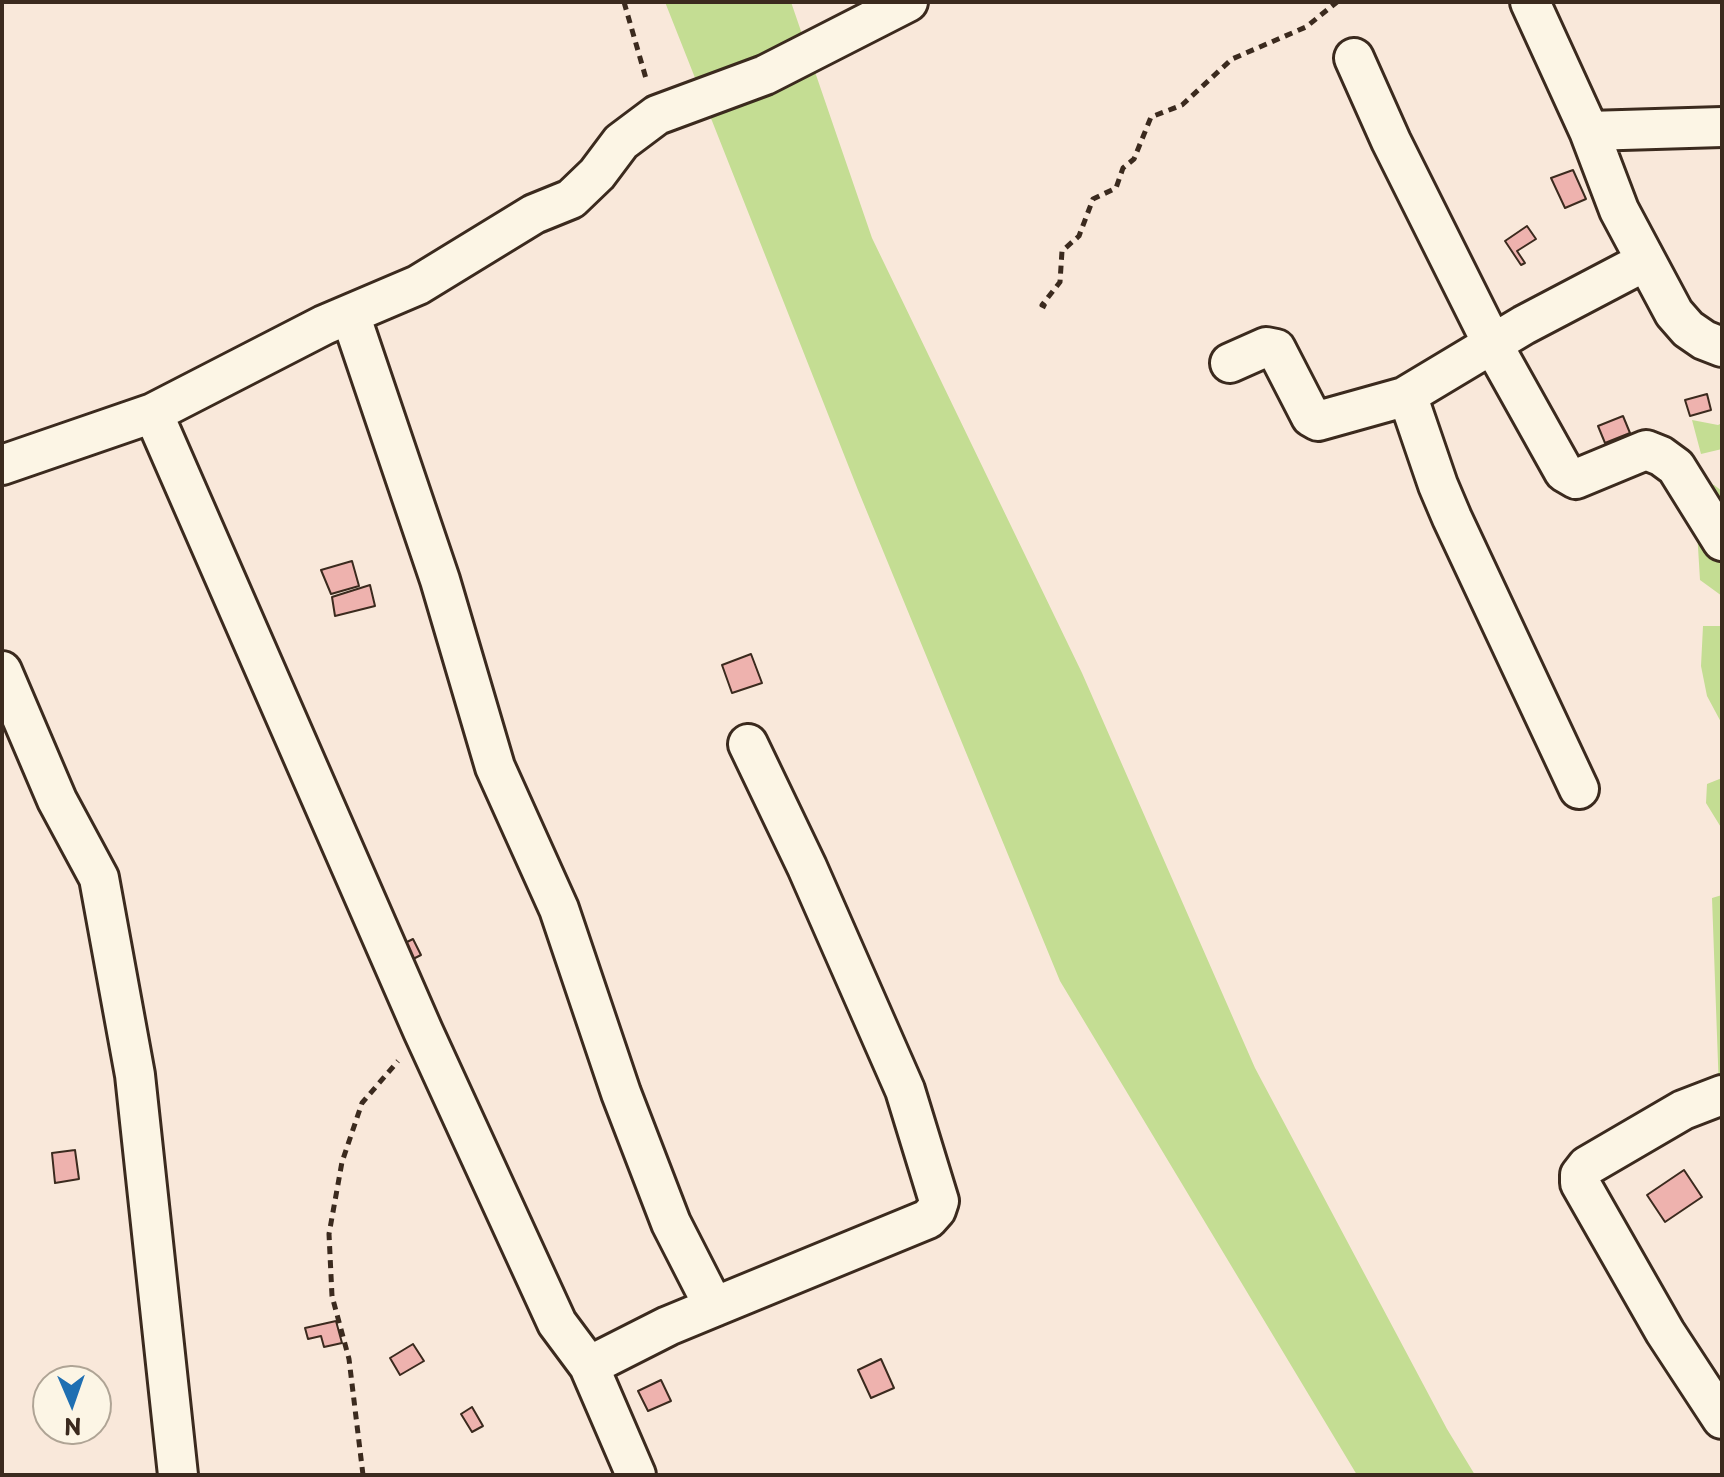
<!DOCTYPE html>
<style>
body{margin:0}
#map{position:relative;width:1724px;height:1477px;overflow:hidden;background:#f9e8da;font-family:"Playpen Sans",sans-serif}
canvas{display:block}
.frame{position:absolute;inset:0;border:4px solid #3b2a1e;pointer-events:none}
.north{position:absolute;left:32px;top:1365px;width:80px;height:80px;box-sizing:border-box;background:#fcf5e5;border:2px solid #afa495;border-radius:50%;rotate:178deg;font-size:22px;font-weight:700;line-height:32px;text-align:center;color:#3b2a1e}
.north::after{content:'';display:block;margin:auto;width:28px;height:36px;background:#1f6fb2;clip-path:polygon(50% 0,100% 100%,50% 72%,0 100%)}
</style>
<div id="map">
<canvas width="1724" height="1477"></canvas>
<div class="frame"></div>
<div class="north">N</div>
</div>
<script>
const ctx = document.querySelector('canvas').getContext('2d');
ctx.lineJoin = 'round';
function paint(path, color) { ctx.fillStyle = color; ctx.fill(path, 'evenodd'); }
const toPath = rows => new Path2D(rows.map(r => 'M' + r).join(''));
function stroke(path, color, width, dash) { ctx.strokeStyle = color; ctx.lineWidth = width; ctx.lineCap = dash ? 'butt' : 'round'; ctx.setLineDash(dash || []); ctx.stroke(path); }
const green = toPath([
 [665,2,791,2,872,238,1082,673,1255,1068,1447,1429,1475,1475,1357,1475,1060,981,858,490],
 [1692,420,1718,425,1722,423,1722,449,1701,454],
 [1694,481,1714,485,1722,491,1722,596,1700,580],
 [1703,626,1722,626,1722,724,1707,696,1701,666],
 [1722,778,1722,829,1706,803,1707,784],
 [1722,895,1722,1118,1720,1118,1712,898]
]);
const building = toPath([
 [1573,170,1586,199,1565,208,1551,178,1573,170],
 [1527,226,1536,239,1517,251,1525,263,1521,265,1505,241,1527,226],
 [1707,394,1711,410,1690,416,1685,400,1707,394],
 [1623,416,1630,433,1605,443,1598,426,1623,416],
 [352,561,359,586,331,594,321,570,352,561],
 [370,585,375,606,335,616,332,597,370,585],
 [751,654,762,683,732,693,722,665,751,654],
 [413,939,421,955,409,961,401,945,413,939],
 [75,1150,79,1179,55,1183,52,1153,75,1150],
 [1684,1170,1702,1197,1665,1222,1647,1195,1684,1170],
 [336,1321,342,1343,324,1347,321,1336,308,1339,305,1328,336,1321],
 [413,1344,424,1361,400,1375,390,1358,413,1344],
 [881,1359,894,1388,871,1398,858,1370,881,1359],
 [661,1380,671,1401,648,1411,638,1391,661,1380],
 [472,1407,483,1426,472,1432,461,1414,472,1407]
]);
const path = toPath([
 [624,2,647,82],
 [1046,307,1042,305,1060,282,1062,251,1079,236,1093,199,1116,188,1123,168,1134,159,1151,117,1182,105,1232,59,1306,27,1337,2],
 [363,1475,349,1359,332,1296,329,1234,342,1162,362,1103,398,1061]
]);
const street = toPath([
 [1530,2,1589,131,1722,127],
 [1354,58,1391,141,1493,345,1564,472,1576,479,1646,450,1661,456,1676,467,1722,541],
 [1589,131,1619,210,1674,313,1688,329,1704,340,1722,347],
 [350,314,440,580,495,767,559,909,621,1093,671,1223,714,1307,668,1326,589,1366],
 [1230,363,1266,347,1276,349,1311,417,1318,421,1404,397,1524,325,1646,261],
 [1404,397,1412,409,1438,485,1452,518,1579,789],
 [153,413,423,1031,557,1323,589,1366,636,1475],
 [2,465,153,413,324,325,418,285,534,214,571,199,597,174,621,142,657,115,765,75,908,2],
 [2,671,57,800,99,878,135,1075,178,1475],
 [1722,1095,1683,1110,1587,1166,1580,1175,1580,1183,1665,1332,1722,1419],
 [714,1307,928,1219,936,1210,939,1201,905,1090,807,867,748,744]
]);
paint(green, '#c4dd93');
paint(building, '#eeb2ae');
stroke(building, '#3b2a1e', 2);
stroke(street, '#3b2a1e', 44);
stroke(path, '#3b2a1e', 5, [8, 6]);
stroke(street, '#fcf5e5', 38);
</script>
